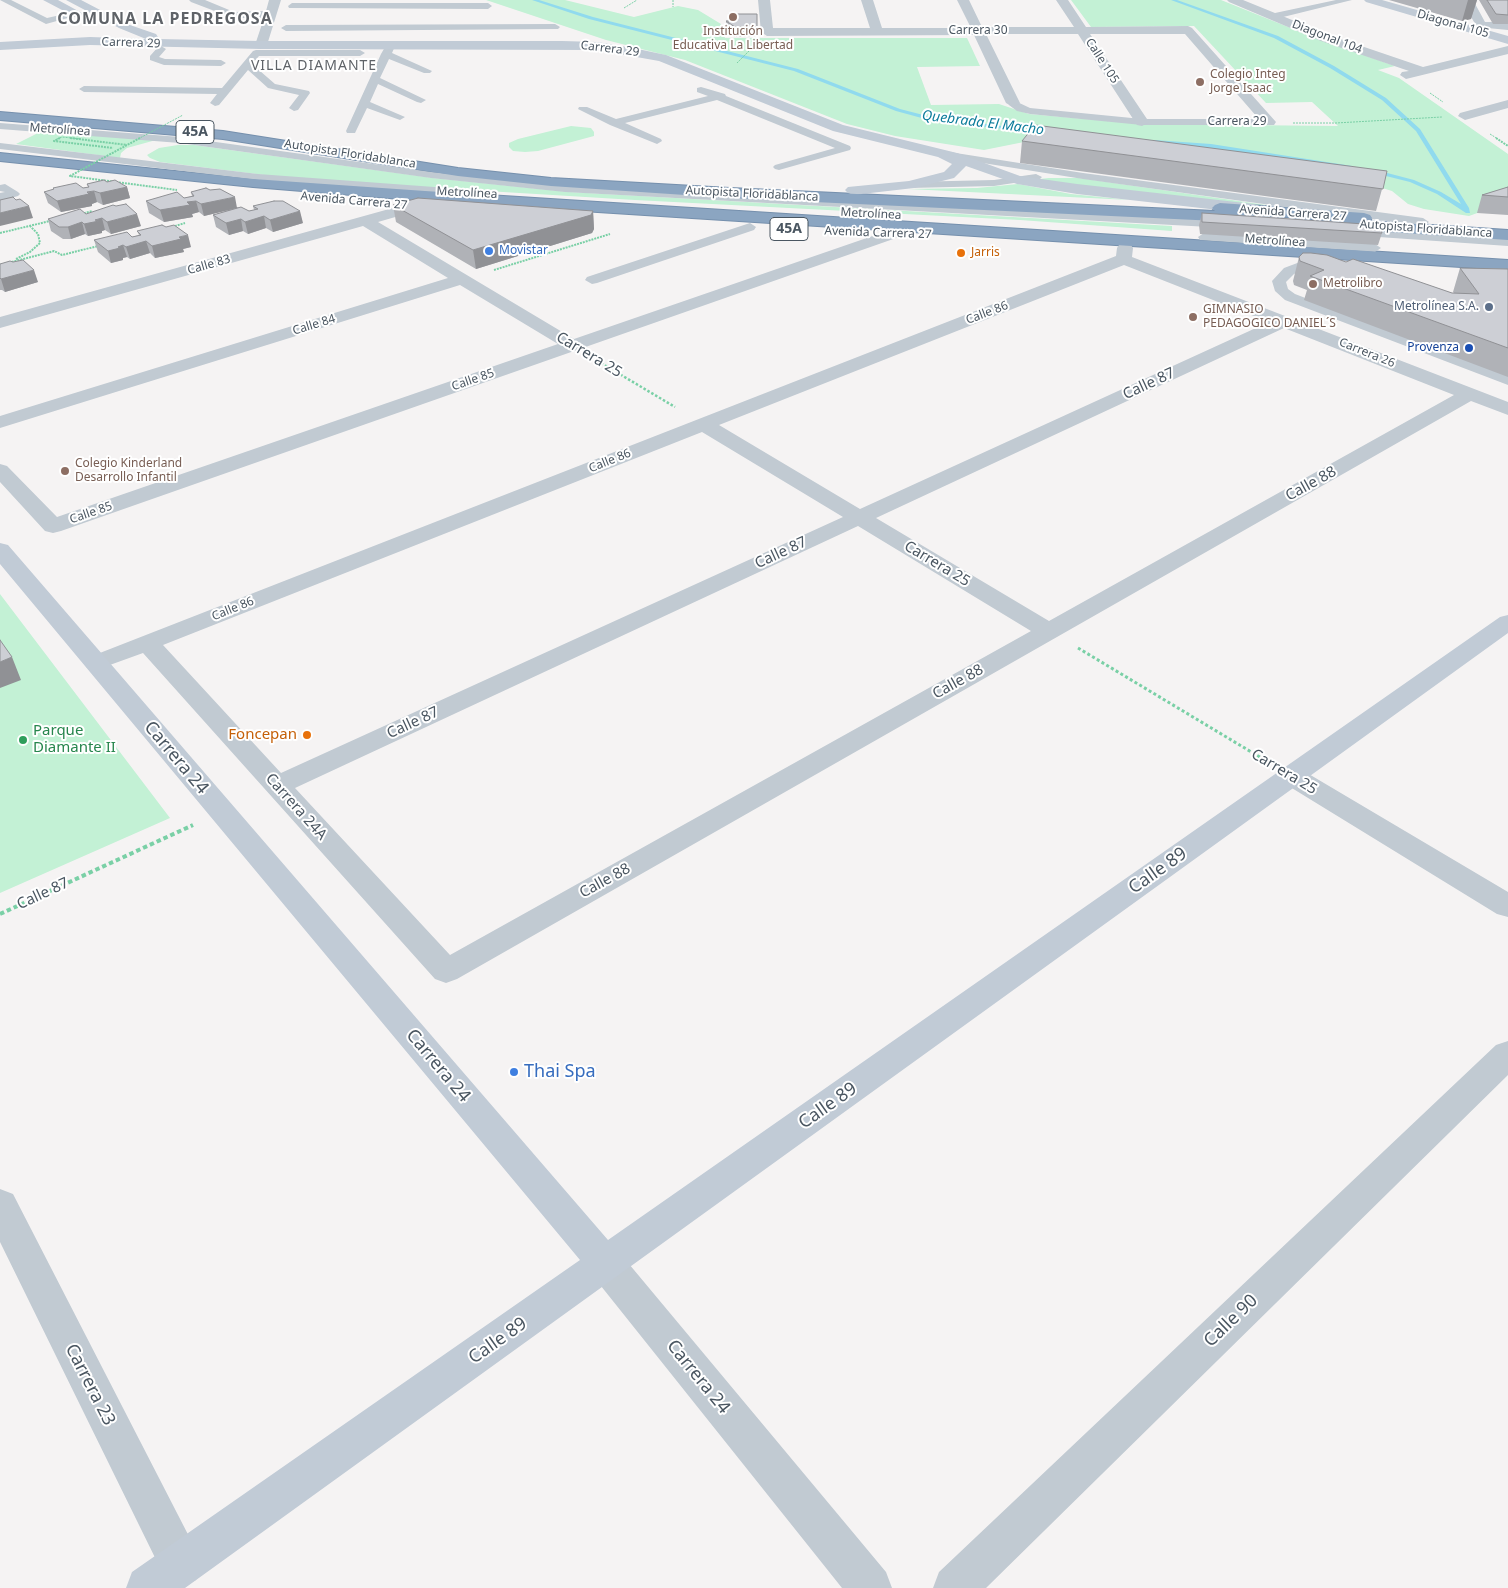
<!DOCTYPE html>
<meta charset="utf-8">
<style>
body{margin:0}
canvas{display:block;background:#f5f3f3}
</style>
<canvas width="1508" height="1588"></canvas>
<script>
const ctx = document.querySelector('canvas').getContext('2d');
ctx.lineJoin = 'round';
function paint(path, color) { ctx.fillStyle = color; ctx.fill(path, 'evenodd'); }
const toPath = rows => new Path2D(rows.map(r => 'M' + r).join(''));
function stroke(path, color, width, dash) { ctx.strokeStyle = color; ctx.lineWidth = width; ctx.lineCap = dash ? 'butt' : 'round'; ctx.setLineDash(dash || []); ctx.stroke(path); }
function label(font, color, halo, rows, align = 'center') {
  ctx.font = font + ' "Noto Sans",sans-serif'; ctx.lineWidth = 4; ctx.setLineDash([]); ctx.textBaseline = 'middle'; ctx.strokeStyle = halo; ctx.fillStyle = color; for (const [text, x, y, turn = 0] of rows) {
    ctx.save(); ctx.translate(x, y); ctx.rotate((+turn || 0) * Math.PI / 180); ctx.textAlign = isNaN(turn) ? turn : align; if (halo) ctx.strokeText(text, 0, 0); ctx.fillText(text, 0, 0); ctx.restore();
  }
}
const green = toPath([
 [486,0,565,0,634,17,678,6,698,10,721,24,725,38,967,38,980,66,917,67,931,105,999,104,1029,114,1141,124,1338,126,1312,102,1266,103,1194,26,1091,27,1071,0,1221,0,1318,39,1395,66,1378,70,1399,78,1508,154,1508,202,1469,216,1424,209,1408,204,1392,191,1379,187,1024,142,984,150,895,136,847,124,685,60,606,40],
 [571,126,591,128,594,132,594,136,538,151,525,152,513,151,509,147,509,143,518,139],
 [42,131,156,140,127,148,121,153,120,158,16,144],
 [178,145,194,145,433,178,569,192,1172,226,1172,231,1020,220,635,200,305,180,160,162,150,158,147,155,159,148],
 [1049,178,1079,178,1294,209,1030,180],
 [1018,184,1071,194,1130,200,908,189,977,188],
 [0,594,170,818,0,893]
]);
const stream = toPath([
 [532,0,539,0,593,17,798,69,900,109,931,117,1049,132,1046,134,929,120,896,111,794,71,589,19,532,0],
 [1171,0,1177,0,1278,36,1334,66,1386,98,1420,129,1469,208,1470,213,1466,213,1437,194,1410,182,1370,172,1370,170,1372,169,1414,180,1441,192,1461,204,1416,131,1382,100,1330,68,1274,38,1171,0],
 [1154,140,1211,144,1352,166,1349,168,1211,148,1156,143,1154,140]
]);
const pathFar4 = toPath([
 [673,0,673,7],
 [624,8,637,0],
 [737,63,752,48],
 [1430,93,1443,102],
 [1293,123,1336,123,1442,117],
 [1490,134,1498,139]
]);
const pathFar3 = toPath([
 [1496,138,1508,146],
 [81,214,92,211],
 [172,227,185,223],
 [0,233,50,221],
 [16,259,30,252,40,243,38,234,30,226],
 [0,265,54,251,62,255,98,246],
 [494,270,610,234]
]);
const pathFar2 = toPath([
 [601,363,675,407]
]);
const pathFar1 = toPath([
 [1078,648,1263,759]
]);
const path = toPath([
 [0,914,193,825]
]);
const lane = toPath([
 [0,0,11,0,47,18,78,11,82,14,46,24,0,0],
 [1336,0,1352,0,1275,19,1271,16,1275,13,1336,0],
 [292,3,488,3,492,6,488,9,289,8,288,6,292,3],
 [555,24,560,27,558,29,286,31,281,28,286,25,555,24],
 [391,41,396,44,392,53,432,71,430,73,424,73,389,59,380,78,426,100,421,103,417,102,378,84,370,102,405,117,400,120,367,108,355,133,347,133,346,131,381,54,388,42,391,41],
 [161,46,166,49,159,57,165,59,221,60,226,63,221,66,164,65,150,60,150,56,158,47,161,46],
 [256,50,360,50,365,53,360,56,259,56,252,64,275,84,309,91,310,93,298,110,294,111,289,108,299,95,268,88,248,70,219,105,215,106,210,103,217,94,84,92,79,89,84,86,222,88,253,51,256,50],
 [701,87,725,94,726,96,850,146,851,148,850,150,779,170,775,169,773,167,775,165,835,148,717,100,625,123,661,139,662,141,657,144,610,125,578,109,579,107,587,107,616,119,708,96,697,92,697,88,701,87],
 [1013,100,1030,108,1142,119,1269,119,1274,122,1269,125,1142,125,1030,114,1017,111,1009,105,1008,103,1013,100],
 [0,123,180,137,431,172,565,186,1228,220,1234,224,1228,228,565,192,431,178,180,143,0,129,0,123],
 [0,143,258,174,475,190,481,194,475,198,258,180,0,149,0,143],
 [943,151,1083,173,1423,218,1429,222,1423,226,1083,179,939,156,937,154,939,152,943,151],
 [1036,174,1042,177,1040,179,994,186,909,188,903,185,909,182,994,180,1036,174],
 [5,184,18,192,20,194,18,196,0,201,0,193,5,192,0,191,0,185,5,184],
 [750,223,756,227,754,230,597,283,592,284,585,280,587,277,750,223],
 [1354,228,1508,238,1508,246,1350,235,1348,232,1354,228],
 [1204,233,1375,244,1381,248,1375,252,1200,240,1198,237,1204,233],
 [1308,259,1314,263,1313,266,1294,274,1286,282,1288,289,1295,294,1508,376,1508,385,1285,300,1275,291,1272,281,1284,268,1308,259]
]);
const street = toPath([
 [189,0,205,0,234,12,266,11,269,0,281,0,267,45,261,49,255,45,264,18,233,18,191,2,189,0],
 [758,0,770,0,773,28,870,28,861,0,873,0,882,28,971,28,957,0,969,0,982,27,1074,27,1056,0,1068,0,1086,27,1188,26,1192,28,1276,122,1274,125,1264,125,1185,34,1090,34,1149,122,1142,126,1137,125,1078,34,986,34,1020,103,1013,107,1006,103,974,35,767,36,761,32,758,0],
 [1227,0,1243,0,1329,35,1423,67,1508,46,1508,54,1406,79,1400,75,1402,72,1409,71,1321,41,1229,2,1227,0],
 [1461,0,1473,0,1485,22,1508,22,1508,30,1477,27,1461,0],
 [1508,100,1508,108,1465,120,1458,116,1460,113,1508,100],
 [418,201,423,203,426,206,423,209,378,222,574,339,887,231,893,229,899,231,901,234,899,237,61,531,53,533,45,531,0,482,0,464,7,466,57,517,558,344,460,285,0,428,0,416,448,278,363,226,0,328,0,317,418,201],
 [1125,243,1131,245,1133,248,1132,257,1508,402,1508,415,1471,401,457,979,446,983,435,979,143,653,96,670,87,668,84,663,87,658,1116,256,1117,248,1119,245,1125,243],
 [1124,265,1269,322,860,509,719,425,1124,265],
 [1284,328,1454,395,1049,621,876,518,1284,328],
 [702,432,843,517,281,773,163,645,702,432],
 [858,526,1031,631,450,955,295,788,858,526],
 [1292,767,1302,770,1508,892,1508,917,1497,914,1282,782,1278,776,1282,770,1292,767],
 [1508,1041,1508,1075,986,1588,933,1588,939,1572,1496,1045,1508,1041],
 [0,1189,13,1194,196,1550,203,1565,196,1580,181,1587,166,1580,0,1242,0,1189],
 [606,1247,619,1252,886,1572,892,1588,842,1588,593,1276,587,1264,593,1252,606,1247]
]);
const secondary = toPath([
 [43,0,58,0,93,19,91,21,83,21,43,0],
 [66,0,81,0,127,24,156,34,158,37,157,39,261,41,562,41,597,42,633,48,666,55,843,125,957,153,1020,176,1077,184,1254,204,1259,206,1262,209,1259,212,1254,214,1077,194,1017,184,966,166,954,178,914,188,853,195,848,193,845,190,848,187,909,181,944,172,952,164,938,157,833,131,659,61,597,50,261,49,90,45,0,50,0,42,90,37,146,39,119,28,66,0],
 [1364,0,1382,0,1508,36,1508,44,1366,2,1364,0],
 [0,543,8,545,608,1240,1500,617,1508,615,1508,633,185,1588,126,1588,132,1572,580,1260,0,564,0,543]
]);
const highway = toPath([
 [0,112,223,131,458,168,551,178,730,188,1215,211,1212,208,1215,205,1220,203,1364,213,1370,215,1372,218,1370,221,1508,230,1508,240,1344,229,1338,227,1336,224,1338,221,1244,214,1246,217,1244,220,1238,222,730,198,551,186,458,176,223,139,0,120,0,112],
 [0,153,253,179,425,191,1508,260,1508,270,425,201,253,187,0,161,0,153]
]);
const pathBridgeFar1 = toPath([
 [57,139,62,137,81,139],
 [138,139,183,115]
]);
const pathBridge = toPath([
 [60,138,54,141,113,148],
 [70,138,127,145],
 [140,138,70,176,177,190]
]);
const wall = toPath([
 [1389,0,1477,0,1471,19,1462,21],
 [1479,0,1508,0,1508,24,1493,24],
 [757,14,757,36,735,37,727,31,726,21],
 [1022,141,1387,171,1376,211,1020,163],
 [107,182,127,187,130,198,103,205,97,202,92,204,92,206,61,212,48,203,44,192,83,188,88,187,87,184],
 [1508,187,1508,215,1477,213,1482,195],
 [191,192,249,211,254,210,253,206,303,223,273,232,266,228,248,234,243,231,229,235,216,227,213,215,229,210,204,216,199,212,192,214,193,217,164,222,149,213,146,201,184,198,192,196],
 [393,205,593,211,594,229,592,233,476,269,396,222],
 [1202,213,1382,233,1378,245,1200,234,1199,225],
 [86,214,141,226,111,234,105,230,102,231,102,233,88,236,85,234,71,239,63,239,51,231,48,219],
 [137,231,191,247,183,249,184,252,155,258,150,253,130,259,127,257,123,258,123,260,111,263,98,252,94,240,132,237,139,235],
 [1299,257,1346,262,1452,293,1454,293,1453,292,1460,268,1508,269,1508,377,1304,300,1307,290,1294,285,1293,281],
 [0,264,38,282,5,292,2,290,0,290]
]);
const shadedWall = toPath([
 [1468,0,1477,0,1471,19,1462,21],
 [127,187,130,198,103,205,100,193],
 [94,191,97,202,92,204,92,206,61,212,57,201],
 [235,197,237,208,204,216,201,204],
 [196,201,199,212,192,214,193,217,164,222,160,210,187,202],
 [29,206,33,218,0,226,0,213],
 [300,211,303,223,273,232,270,220],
 [593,211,594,229,592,233,476,269,473,250],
 [137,214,141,226,111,234,107,222],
 [264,216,266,228,248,234,245,222],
 [102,218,105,230,102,231,102,233,88,236,84,224],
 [241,219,243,231,229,235,226,223],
 [82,222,85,234,71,239,68,227],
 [188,235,191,247,183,249,184,252,155,258,152,246,179,237],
 [146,241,150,253,130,259,126,247],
 [123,245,127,257,123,258,123,260,111,263,108,251],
 [34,270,38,282,5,292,1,279],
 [12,657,21,680,0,688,0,662]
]);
const building = toPath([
 [1487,0,1508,0,1508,15,1496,14,1487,0],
 [729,14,757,14,757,27,735,27,726,21,729,21,729,14],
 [1035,125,1387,171,1383,189,1022,141,1035,125],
 [104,180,107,182,115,180,127,187,100,193,94,191,87,192,89,194,57,201,44,192,54,189,53,188,76,183,83,188,89,187,87,184,104,180],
 [1508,187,1508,197,1482,195,1508,187],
 [206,188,210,190,220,189,235,197,201,204,196,201,187,202,190,205,160,210,146,201,177,192,184,198,194,196,191,192,206,188],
 [13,197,16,200,20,199,29,206,0,213,0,200,13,197],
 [418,198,593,211,591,215,473,250,393,205,418,198],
 [274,201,283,201,300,211,270,220,264,216,245,222,241,219,226,223,213,215,241,207,249,211,258,209,253,206,274,201],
 [126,204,137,214,107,222,102,218,95,220,99,221,84,224,82,222,68,227,59,227,48,219,80,209,86,214,113,205,116,206,126,204],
 [1202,213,1379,225,1382,233,1202,222,1202,213],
 [162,225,166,227,174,225,188,235,179,237,181,239,152,246,146,241,126,247,123,245,118,247,120,248,108,251,94,240,127,232,132,237,141,235,137,231,162,225],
 [1303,253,1311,253,1327,255,1346,262,1353,259,1452,293,1479,294,1460,268,1508,269,1508,348,1310,276,1324,270,1300,261,1299,257,1303,253],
 [23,260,34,270,1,279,0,278,0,264,10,261,13,262,23,260],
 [0,640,12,657,0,662,0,640]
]);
const markers = [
 [733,17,5,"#8d6e63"],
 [1200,82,5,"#8d6e63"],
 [489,251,5,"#3f7fe0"],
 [961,253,5,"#e8710a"],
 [1313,284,5,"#8d6e63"],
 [1489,307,5,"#5c6f8a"],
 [1193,317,5,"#8d6e63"],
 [1469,348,5,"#1a4fb4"],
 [65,471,5,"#8d6e63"],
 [307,735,5,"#e8710a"],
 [23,740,5,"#2e9e5b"],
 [514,1072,5,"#3f7fe0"]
];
const farStreetnames = [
 ["Diagonal 105",1453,24,16],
 ["Carrera 30",978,31],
 ["Diagonal 104",1327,37,21],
 ["Carrera 29",131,43,2],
 ["Carrera 29",610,49,7],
 ["Calle 105",1102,61,57],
 ["Carrera 29",1237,122],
 ["Metrolínea",60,130,4],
 ["Autopista Floridablanca",350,154,9],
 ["Metrolínea",467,193,3],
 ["Autopista Floridablanca",752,194,3],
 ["Avenida Carrera 27",354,201,5],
 ["Avenida Carrera 27",1293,213,4],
 ["Metrolínea",871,214,3],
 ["Autopista Floridablanca",1426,229,4],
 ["Avenida Carrera 27",878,233,2],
 ["Metrolínea",1275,241,4],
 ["Calle 83",209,265,-16],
 ["Calle 86",987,313,-21],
 ["Calle 84",314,325,-17],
 ["Carrera 26",1367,353,22],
 ["Calle 85",473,380,-19],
 ["Calle 86",610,461,-22],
 ["Calle 85",91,513,-19],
 ["Calle 86",233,609,-22]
];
const farEducationnames = [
 ["Institución",733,32,"center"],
 ["Educativa La Libertad",733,46,"center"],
 ["Colegio Integ",1210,75],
 ["Jorge Isaac",1210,89],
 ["Metrolibro",1323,284],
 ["GIMNASIO",1203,310],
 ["PEDAGOGICO DANIEL´S",1203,324],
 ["Colegio Kinderland",75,464],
 ["Desarrollo Infantil",75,478]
];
const farShopnames = [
 ["Movistar",499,251]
];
const farFoodnames = [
 ["Jarris",971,253]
];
const farServicenames = [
 ["Metrolínea S.A.",1479,307]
];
const farTransitnames = [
 ["Provenza",1459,348]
];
const farNeighbourhoodnames = [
 ["VILLA DIAMANTE",314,66]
];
const farWaternames = [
 ["Quebrada El Macho",983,123,7]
];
const shields = [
 [195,132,38],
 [789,229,38]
];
const shieldNames = [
 ["45A",195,132],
 ["45A",789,229]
];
const streetNames = [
 ["Carrera 25",589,355,31],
 ["Calle 87",1149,384,-25],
 ["Calle 88",1311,484,-29],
 ["Calle 87",781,553,-25],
 ["Carrera 25",937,564,31],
 ["Calle 88",958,682,-29],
 ["Calle 87",413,723,-25],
 ["Carrera 25",1284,772,31],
 ["Carrera 24A",296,807,48],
 ["Calle 88",605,881,-29],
 ["Calle 87",43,894,-25]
];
const leisureNames = [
 ["Parque",33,731],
 ["Diamante II",33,748]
];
const foodNames = [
 ["Foncepan",297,735]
];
const farDistrictnames = [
 ["COMUNA LA PEDREGOSA",165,19]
];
const nearStreetnames = [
 ["Carrera 24",176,758,50],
 ["Calle 89",1158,871,-35],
 ["Carrera 24",438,1066,50],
 ["Calle 89",828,1106,-35],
 ["Calle 90",1231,1321,-44],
 ["Calle 89",498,1341,-35],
 ["Carrera 24",698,1377,51],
 ["Carrera 23",90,1385,63]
];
const nearShopnames = [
 ["Thai Spa",524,1072]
];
paint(green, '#c3f1d5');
paint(stream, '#90daee');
stroke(highway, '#7690ad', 2);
stroke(pathFar4, '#7ad0a6', 1, [2, 1]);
stroke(pathFar3, '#7ad0a6', 2, [2, 1]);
stroke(pathFar2, '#7ad0a6', 2.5, [2.5, 2]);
stroke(pathFar1, '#7ad0a6', 3, [3, 2.5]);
stroke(path, '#7ad0a6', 4, [4.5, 3]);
paint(lane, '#c1cad2');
paint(street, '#c1cad2');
paint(secondary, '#c1cbd6');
paint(highway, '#8ba5c1');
stroke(pathBridgeFar1, '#7ad0a6', 1, [2, 1]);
stroke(pathBridge, '#7ad0a6', 2, [2, 1]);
paint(wall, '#b0b2b7');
paint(shadedWall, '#909195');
paint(building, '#cdcfd5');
stroke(building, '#909195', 1);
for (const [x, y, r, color] of markers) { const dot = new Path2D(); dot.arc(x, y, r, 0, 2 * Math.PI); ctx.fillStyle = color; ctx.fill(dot); stroke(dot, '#fff', 2); }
label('12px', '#4a5661', '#fff', farStreetnames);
label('12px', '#785e54', '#fff', farEducationnames, 'left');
label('12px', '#366cbe', '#fff', farShopnames, 'left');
label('12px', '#c56008', '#fff', farFoodnames, 'left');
label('12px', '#4e5e75', '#fff', farServicenames, 'right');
label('12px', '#164399', '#fff', farTransitnames, 'right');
ctx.letterSpacing = '1px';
label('14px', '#5f6368', '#fff', farNeighbourhoodnames);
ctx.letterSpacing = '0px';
label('italic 14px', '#0c7c9b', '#fff', farWaternames);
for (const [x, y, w] of shields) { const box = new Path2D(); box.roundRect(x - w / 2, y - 11.5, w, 23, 4); ctx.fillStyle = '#fff'; ctx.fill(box); stroke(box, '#4a5661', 1); }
label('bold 14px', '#4a5661', null, shieldNames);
label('15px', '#4a5661', '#fff', streetNames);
label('15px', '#27864d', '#fff', leisureNames, 'left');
label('15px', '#c56008', '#fff', foodNames, 'right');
ctx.letterSpacing = '1px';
label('bold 16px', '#5f6368', '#fff', farDistrictnames);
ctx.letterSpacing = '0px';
label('18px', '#4a5661', '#fff', nearStreetnames);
label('18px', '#366cbe', '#fff', nearShopnames, 'left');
</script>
